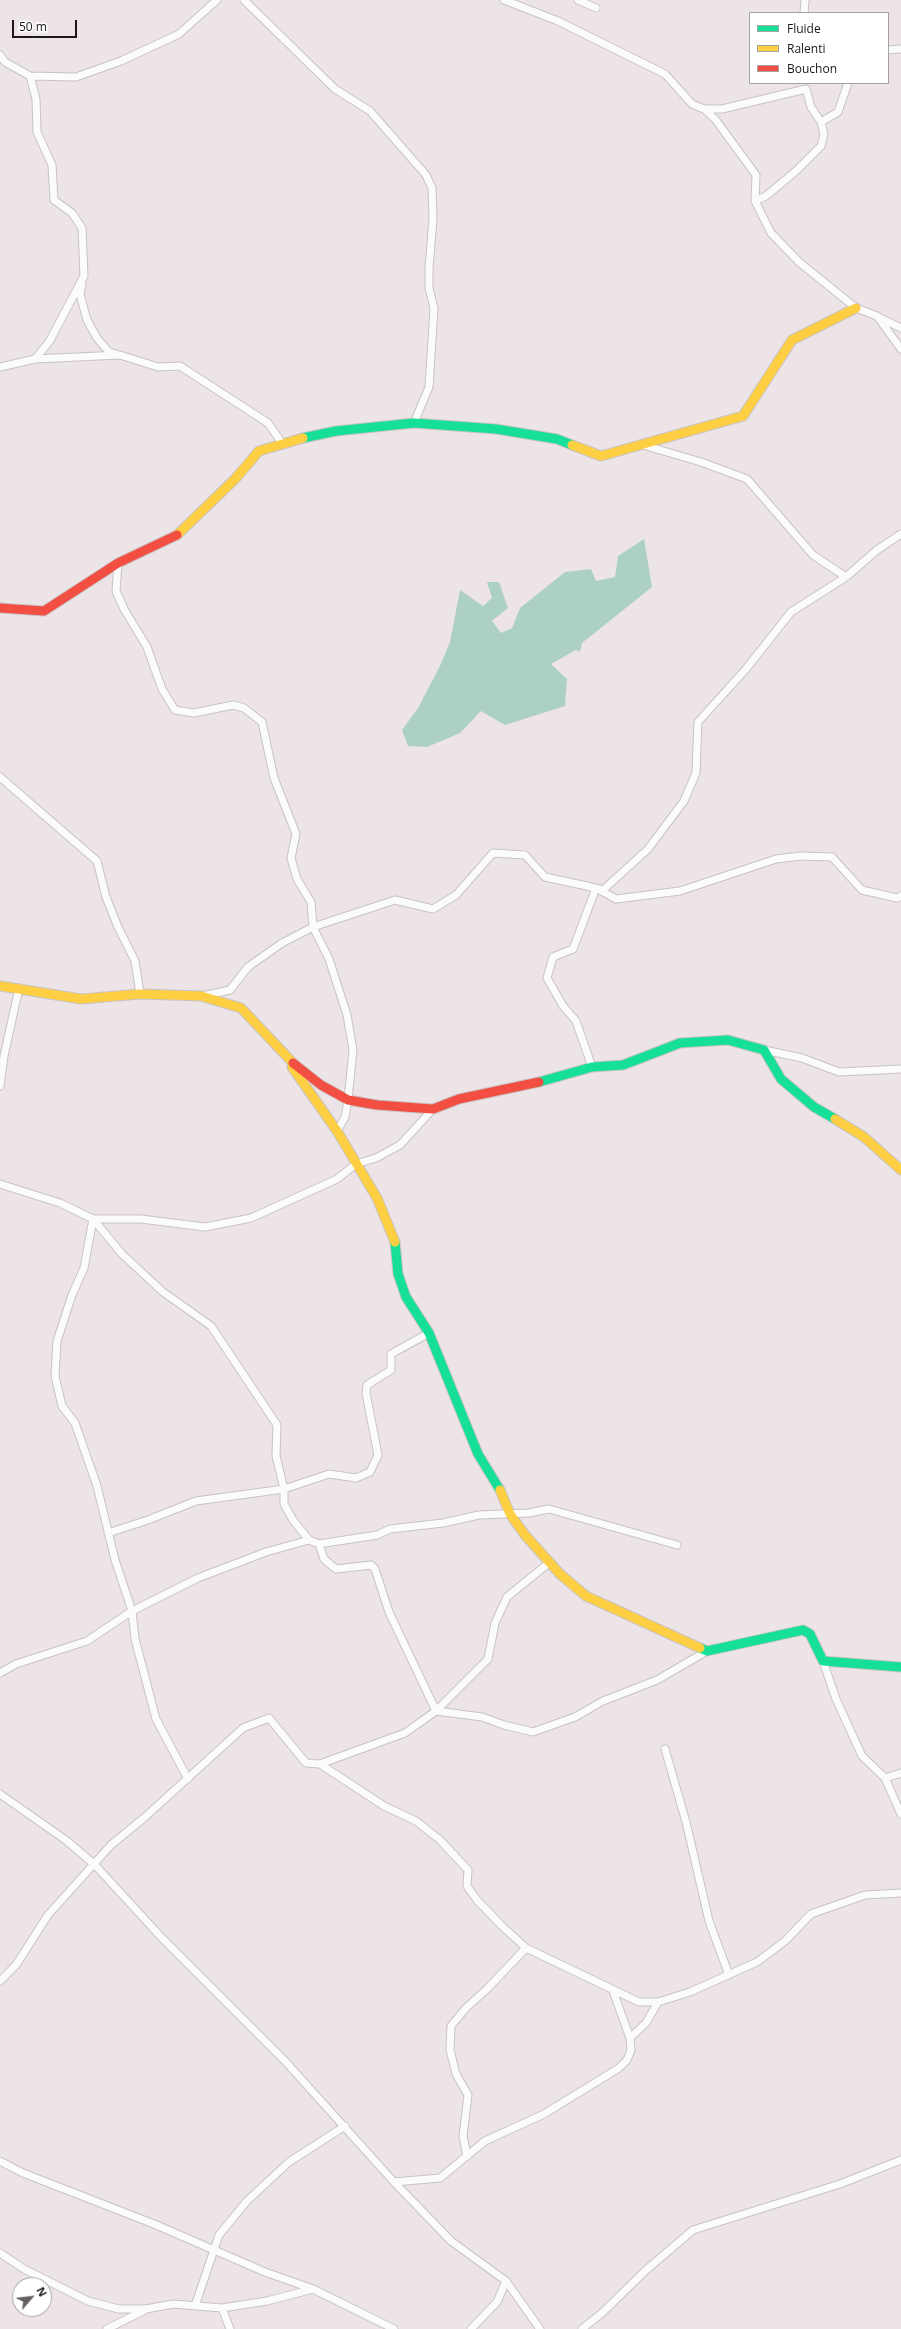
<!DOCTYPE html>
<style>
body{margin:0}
#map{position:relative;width:901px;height:2329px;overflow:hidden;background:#ece4e6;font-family:"Open Sans",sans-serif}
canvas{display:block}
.legend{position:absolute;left:749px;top:12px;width:140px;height:72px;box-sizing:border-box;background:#fff;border:1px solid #a4a3a3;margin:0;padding:5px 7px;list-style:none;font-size:12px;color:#1c1819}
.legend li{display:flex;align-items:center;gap:8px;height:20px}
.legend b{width:20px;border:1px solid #a4a3a3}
.north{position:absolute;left:12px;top:2277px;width:40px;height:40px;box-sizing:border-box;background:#fff;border:1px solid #a4a3a3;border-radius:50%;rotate:62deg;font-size:11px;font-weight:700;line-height:16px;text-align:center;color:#1c1819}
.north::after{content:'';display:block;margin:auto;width:14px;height:18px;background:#655f61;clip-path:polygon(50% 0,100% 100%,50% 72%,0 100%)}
.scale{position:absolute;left:12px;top:20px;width:65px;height:18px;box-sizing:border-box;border:2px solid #1c1819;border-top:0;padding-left:5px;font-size:12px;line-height:14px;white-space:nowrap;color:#1c1819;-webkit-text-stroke:3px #fff;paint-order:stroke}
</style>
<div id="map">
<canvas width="901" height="2329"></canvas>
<ul class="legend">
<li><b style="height:5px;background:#16e098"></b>Fluide</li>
<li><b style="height:5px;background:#ffcf43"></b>Ralenti</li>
<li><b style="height:5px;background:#f24e42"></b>Bouchon</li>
</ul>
<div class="north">N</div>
<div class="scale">50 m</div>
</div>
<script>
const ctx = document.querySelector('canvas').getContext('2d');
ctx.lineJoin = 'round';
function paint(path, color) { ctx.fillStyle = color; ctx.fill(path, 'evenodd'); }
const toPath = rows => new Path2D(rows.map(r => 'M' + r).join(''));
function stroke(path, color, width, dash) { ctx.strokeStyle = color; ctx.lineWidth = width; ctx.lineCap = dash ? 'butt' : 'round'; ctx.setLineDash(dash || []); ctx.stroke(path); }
const water = toPath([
 [644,539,652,587,582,643,580,652,576,650,551,664,567,679,565,706,505,725,481,711,460,733,427,747,408,746,402,730,418,708,440,666,450,642,460,590,483,606,492,598,487,582,499,582,508,608,492,621,501,633,512,628,520,608,565,572,591,569,596,581,615,577,618,556]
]);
const street = toPath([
 [244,0,335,89,370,111,426,175,432,188,433,219,429,268,429,288,434,308,429,387,414,423],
 [504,0,558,21,665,74,692,104,704,109,715,119,756,175,755,201,771,233,799,262,856,308,877,316,901,349],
 [578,0,596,8],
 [804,13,805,0],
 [888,50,901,49],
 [0,55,5,62,30,76,36,99,37,132,52,165,54,200,72,213,82,228,84,276,49,342,35,359,0,367],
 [30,76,76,77,121,61,179,34,217,0],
 [704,109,722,109,806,89,811,107,821,122,824,134,821,146,796,171,766,196,755,201],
 [821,122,838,112,848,83],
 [82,284,80,294,87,320,97,338,109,352,116,354],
 [878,317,901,328],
 [35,359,120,355,158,367,180,366,268,423,282,443],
 [643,445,701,462,747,479,813,555,846,577],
 [118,563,116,591,124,609,147,647,162,689,175,710,194,713,233,705,244,708,262,722,274,778,296,834,291,858,297,879,311,902,313,927,329,959,347,1015,353,1050,348,1100,345,1117,337,1131],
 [0,777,97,861,106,897,118,927,135,961,140,994],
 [202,996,230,990,248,967,282,943,313,927,395,900,433,909,456,895,493,853,525,855,545,877,596,888,616,899,680,891,776,859,801,856,832,857,862,890,897,898,901,896],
 [764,1050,802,1058,839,1072,901,1069],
 [592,1067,576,1021,563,1006,547,978,553,957,573,949,596,888,603,890,648,849,684,801,696,773,698,722,746,669,791,612,846,577,877,550,901,534],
 [0,1086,4,1056,19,988],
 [0,1184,60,1203,93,1219,141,1219,205,1227,251,1218,337,1179,356,1164,376,1158,400,1145,433,1109],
 [93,1219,84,1268,72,1295,57,1341,55,1376,62,1406,75,1423,97,1486,115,1560,132,1611,135,1639,156,1719,188,1779],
 [93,1219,122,1254,163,1292,211,1326,277,1425,276,1456,284,1489,284,1504,293,1520,309,1540],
 [108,1533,148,1520,196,1501,284,1489,329,1474,356,1478,370,1472,378,1455,366,1393,367,1385,391,1370,391,1354,429,1333],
 [319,1544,324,1559,336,1569,371,1565,375,1569,389,1612,436,1711,488,1659,495,1623,507,1597,550,1562],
 [823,1661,836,1699,862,1756,885,1778,901,1814],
 [0,1673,16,1664,87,1641,132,1611,198,1578,266,1552,309,1540,319,1544,377,1535,390,1529,443,1523,479,1515,529,1513,549,1509,677,1545],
 [665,1749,686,1822,709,1921,729,1975],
 [320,1764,384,1806,416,1821,440,1840,468,1870,467,1886,477,1900,501,1925,526,1948,639,2002,658,2002],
 [885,1778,901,1773],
 [0,1794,67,1841,95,1865,161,1937,285,2061,394,2182,451,2241,506,2281,540,2329],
 [0,1981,16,1965,48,1915,111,1845,145,1817,243,1728,269,1718,306,1763,320,1764,405,1733,436,1711,482,1717,504,1725,533,1732,575,1717,603,1701,657,1680,707,1651],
 [613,1991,630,2038],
 [467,2156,463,2136,468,2095,456,2074,450,2050,451,2026,466,2008,487,1989,526,1948],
 [0,2161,23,2173,154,2224,265,2272,313,2289],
 [394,2182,440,2178,485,2141,544,2114,619,2068,627,2060,631,2050,630,2038,646,2023,658,2002,690,1992,757,1962,785,1941,811,1914,865,1895,901,1893],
 [0,2253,24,2269,88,2301,119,2309,146,2309,173,2304,222,2308,267,2301,313,2289,394,2329],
 [195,2306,219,2235,247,2201,289,2162,345,2126],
 [222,2308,230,2329],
 [107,2329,145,2310],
 [471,2329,497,2302,506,2281],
 [582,2329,602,2313,645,2271,693,2230,840,2184,901,2160]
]);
const fast = toPath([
 [303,438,336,431,414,423,496,429,557,439,572,445],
 [539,1082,592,1067,623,1065,680,1043,728,1040,764,1050,781,1079,814,1107,835,1119],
 [395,1242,398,1274,406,1297,429,1333,478,1454,500,1490],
 [700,1648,707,1651,803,1630,810,1634,823,1661,901,1667]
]);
const slow = toPath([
 [572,445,601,456,743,416,792,340,856,308],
 [177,535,235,479,259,451,303,438],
 [0,986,81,999,140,994,201,996,241,1008,293,1063],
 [292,1067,337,1131,377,1198,395,1242],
 [835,1119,864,1137,901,1170],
 [500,1490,510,1514,525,1535,560,1574,586,1596,700,1648]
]);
const jam = toPath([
 [0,608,44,611,118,563,177,535],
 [293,1063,321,1085,348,1100,377,1105,433,1109,459,1099,539,1082]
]);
paint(water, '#add0c4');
stroke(street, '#c8c3c4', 9);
stroke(fast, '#c8c3c4', 11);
stroke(slow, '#c8c3c4', 11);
stroke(jam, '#c8c3c4', 11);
stroke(street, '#fcfbfb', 7);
stroke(fast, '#16e098', 9);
stroke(slow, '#ffcf43', 9);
stroke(jam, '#f24e42', 9);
</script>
